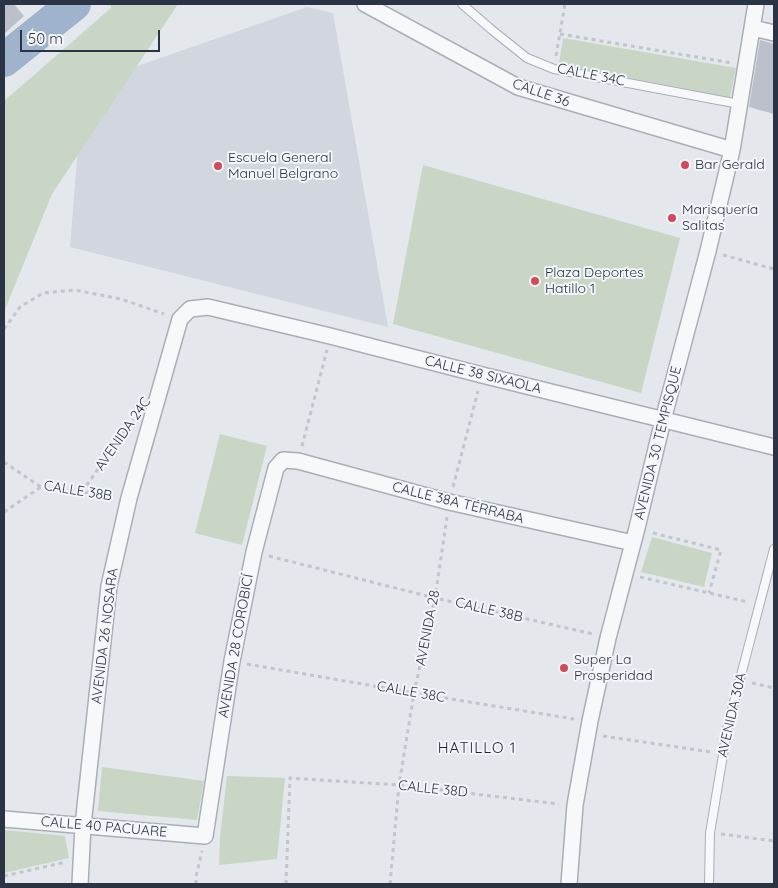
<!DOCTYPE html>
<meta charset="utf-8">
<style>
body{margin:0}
#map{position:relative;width:778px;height:888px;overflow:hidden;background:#e4e7ec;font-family:Quicksand,sans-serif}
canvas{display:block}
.frame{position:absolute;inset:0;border:5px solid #2b3445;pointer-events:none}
.scale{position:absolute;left:20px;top:30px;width:140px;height:22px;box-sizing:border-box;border:2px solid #2b3445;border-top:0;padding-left:6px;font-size:15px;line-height:18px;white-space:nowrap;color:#2b3445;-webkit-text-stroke:4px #f4f6f9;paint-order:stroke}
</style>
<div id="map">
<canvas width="778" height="888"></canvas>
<div class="frame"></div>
<div class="scale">50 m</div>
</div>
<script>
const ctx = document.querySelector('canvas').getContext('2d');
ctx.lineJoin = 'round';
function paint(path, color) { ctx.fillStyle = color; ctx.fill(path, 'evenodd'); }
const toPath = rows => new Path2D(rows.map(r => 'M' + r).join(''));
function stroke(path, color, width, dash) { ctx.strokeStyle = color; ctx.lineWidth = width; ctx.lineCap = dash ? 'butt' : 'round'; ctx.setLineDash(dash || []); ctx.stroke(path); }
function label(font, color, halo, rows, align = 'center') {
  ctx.font = font + ' Quicksand,sans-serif'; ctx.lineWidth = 4; ctx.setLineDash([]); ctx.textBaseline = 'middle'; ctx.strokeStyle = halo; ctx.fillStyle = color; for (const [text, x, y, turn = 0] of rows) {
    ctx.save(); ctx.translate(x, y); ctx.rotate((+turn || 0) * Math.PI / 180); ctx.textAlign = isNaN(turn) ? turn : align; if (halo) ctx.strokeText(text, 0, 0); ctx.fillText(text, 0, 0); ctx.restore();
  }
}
const built = toPath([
 [307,7,333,13,388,327,70,247,83,85]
]);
const green = toPath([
 [110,4,178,4,52,194,4,312,4,101,111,8],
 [563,38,736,68,730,98,559,64],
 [423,165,680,238,641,393,393,324],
 [220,434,267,446,242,545,195,533],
 [652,537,712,553,704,587,641,572],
 [102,767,204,781,197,820,98,811],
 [227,776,285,778,277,859,219,865,220,837],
 [4,830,65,836,69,858,4,873]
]);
const river = toPath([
 [4,60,74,4]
]);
const building = toPath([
 [4,4,14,4,24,16,4,34],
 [760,40,774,44,774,114,749,107]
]);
const path = toPath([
 [560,34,732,63],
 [556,56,565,4],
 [723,255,774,269],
 [4,329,20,307,43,293,75,290,121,299,164,314],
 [302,446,327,350],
 [4,462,41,487,113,496],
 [453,487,478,391],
 [82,492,133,419],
 [4,512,41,487],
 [653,533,721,550,709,593],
 [269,556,435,598,593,634],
 [640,577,748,602],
 [247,664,414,693,574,719],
 [752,683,774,688],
 [603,736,711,752],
 [721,834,774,841],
 [4,876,66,862],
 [196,884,196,877,202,851],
 [286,884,290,778,399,785,559,804],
 [390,884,399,785,414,693,435,598,447,517]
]);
const service = toPath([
 [462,4,492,30,527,58,554,69,739,104],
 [709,884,710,833,728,725,774,549]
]);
const minor = toPath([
 [365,4,518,87,732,150],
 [753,28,774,33],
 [4,819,205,836,232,661,254,552,276,468,283,460,298,461,449,502,633,543],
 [80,884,83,825,109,586,129,498,180,319,190,309,208,307,330,336,482,375,774,447],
 [569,884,575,805,590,721,608,638,637,528,663,420,708,251,732,150,756,4]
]);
const markers = [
 [685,165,5,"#d1495b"],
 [218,166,5,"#d1495b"],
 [672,218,5,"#d1495b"],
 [535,281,5,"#d1495b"],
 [564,668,5,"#d1495b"]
];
const streetNames = [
 ["CALLE 34C",591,75,11],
 ["CALLE 36",541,93,19],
 ["CALLE 38 SIXAOLA",483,375,14],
 ["AVENIDA 24C",123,434,-55],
 ["AVENIDA 30 TEMPISQUE",658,443,-76],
 ["CALLE 38B",78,491,9],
 ["CALLE 38A TÉRRABA",458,503,14],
 ["CALLE 38B",489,610,13],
 ["AVENIDA 28",428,628,-79],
 ["AVENIDA 26 NOSARA",105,636,-83],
 ["AVENIDA 28 COROBICÍ",236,646,-80],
 ["CALLE 38C",411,692,10],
 ["AVENIDA 30A",732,715,-77],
 ["CALLE 38D",433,789,6],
 ["CALLE 40 PACUARE",104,827,5]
];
const poiNames = [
 ["Escuela General",228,158],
 ["Manuel Belgrano",228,174],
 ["Bar Gerald",695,165],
 ["Marisquería",682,210],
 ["Salitas",682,226],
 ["Plaza Deportes",545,273],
 ["Hatillo 1",545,289],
 ["Super La",574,660],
 ["Prosperidad",574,676]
];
const neighbourhoodNames = [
 ["HATILLO 1",477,748]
];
paint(built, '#d2d6de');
paint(green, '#c9d6c5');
stroke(river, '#9fb4cc', 34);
paint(building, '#bbc0ca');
stroke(service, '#a9aeb7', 10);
stroke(minor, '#a9aeb7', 18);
stroke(path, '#c2c5cb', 3, [4, 4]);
stroke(service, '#f7f8fa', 8);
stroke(minor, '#f7f8fa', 15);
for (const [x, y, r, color] of markers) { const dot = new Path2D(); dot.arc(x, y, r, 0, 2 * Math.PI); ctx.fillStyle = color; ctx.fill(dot); stroke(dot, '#f4f6f9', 2); }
label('14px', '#2b3445', '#f4f6f9', streetNames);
label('14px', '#2b3445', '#f4f6f9', poiNames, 'left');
ctx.letterSpacing = '1px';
label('15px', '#1d2536', '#f4f6f9', neighbourhoodNames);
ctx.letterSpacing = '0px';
</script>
